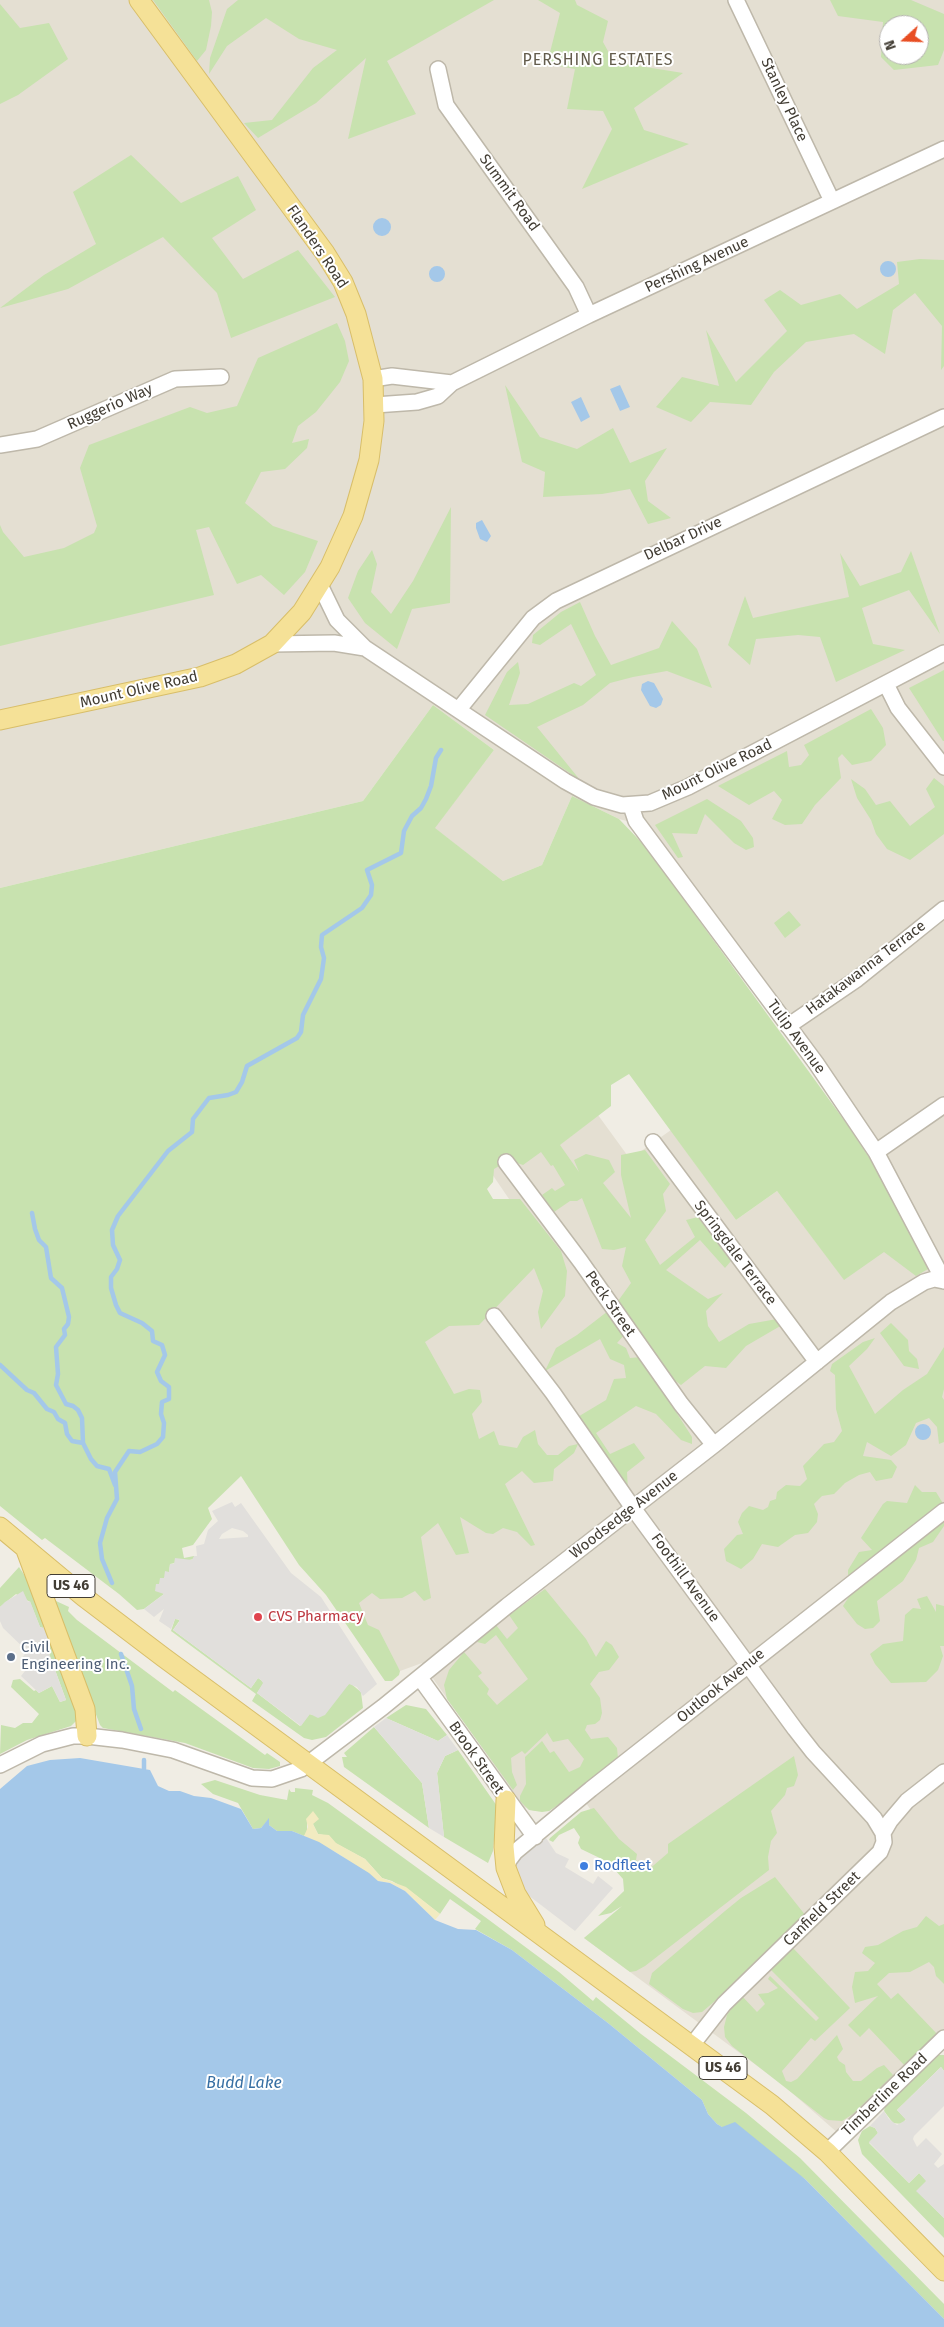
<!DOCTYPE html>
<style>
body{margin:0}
#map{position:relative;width:944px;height:2327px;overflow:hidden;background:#f0ede4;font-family:"Fira Sans",sans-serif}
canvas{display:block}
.north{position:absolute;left:879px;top:15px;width:50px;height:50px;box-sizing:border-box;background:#fff;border:1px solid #b3b1ae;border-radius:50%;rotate:250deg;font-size:14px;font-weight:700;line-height:20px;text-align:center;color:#423d34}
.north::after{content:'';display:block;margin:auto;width:18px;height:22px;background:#e84e23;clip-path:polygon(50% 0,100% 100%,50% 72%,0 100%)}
</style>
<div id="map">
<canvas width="944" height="2327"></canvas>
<div class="north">N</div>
</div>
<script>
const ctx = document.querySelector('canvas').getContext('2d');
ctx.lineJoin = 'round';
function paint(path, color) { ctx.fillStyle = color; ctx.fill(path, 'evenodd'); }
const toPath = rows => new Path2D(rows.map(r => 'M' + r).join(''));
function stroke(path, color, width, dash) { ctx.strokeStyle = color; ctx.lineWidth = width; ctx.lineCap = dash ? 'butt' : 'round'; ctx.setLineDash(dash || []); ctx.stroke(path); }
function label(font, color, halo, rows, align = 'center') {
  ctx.font = font + ' "Fira Sans",sans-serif'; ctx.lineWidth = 4; ctx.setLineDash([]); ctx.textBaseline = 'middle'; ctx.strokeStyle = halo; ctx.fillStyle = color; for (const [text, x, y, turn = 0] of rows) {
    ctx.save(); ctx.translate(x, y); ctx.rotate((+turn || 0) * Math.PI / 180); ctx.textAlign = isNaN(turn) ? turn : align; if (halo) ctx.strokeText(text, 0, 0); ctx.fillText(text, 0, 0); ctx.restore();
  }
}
const residential = toPath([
 [0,0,944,0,944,2029,839,2134,783,2085,584,1938,649,1891,578,1792,549,1811,534,1811,524,1807,422,1663,400,1671,347,1596,406,1340,537,1240,460,1127,553,1150,598,1115,630,1159,671,1130,736,1220,777,1191,844,1279,922,1224,893,1166,820,1057,650,827,619,819,572,796,542,865,503,881,434,828,494,750,433,705,363,801,0,888],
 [889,25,919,25,919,55,889,55]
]);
const green = toPath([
 [153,0,209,0,212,12,211,26,206,50,197,61],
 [238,0,494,0,387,61,416,114,348,139,366,58,316,103,258,138,244,123,272,120,313,68,337,50,299,39,266,18,227,46,209,74,210,58,227,9],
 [538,0,575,0,577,5,608,21,603,42,614,62,683,73,634,108,644,130,689,144,582,189,612,129,603,111,567,109,575,69,547,64,560,13],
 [830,0,911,0,944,14,944,50,938,65,894,70,881,57,883,22,838,16],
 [889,25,919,25,919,55,889,55],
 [0,4,20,28,49,23,68,59,18,95,0,104],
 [131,155,181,203,238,176,256,210,212,238,243,279,298,250,335,297,231,338,217,293,163,237,68,289,0,308,44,275,96,244,73,192],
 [920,259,944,260,944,366,941,370,942,326,915,293,893,310,885,354,854,334,806,342,774,372,751,405,710,402,691,422,656,407,682,377,719,386,706,330,736,382,787,331,764,300,780,290,801,305,840,294,857,309,899,284,897,262],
 [337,323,345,341,349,361,340,382,316,412,298,426,292,443,309,439,307,448,285,469,261,472,245,503,273,526,318,541,305,572,284,595,261,575,237,584,209,527,196,530,214,595,0,646,0,525,3,532,24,557,64,548,94,533,97,526,80,468,89,445,190,407,207,413,237,406,258,358],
 [505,385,540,437,577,449,613,428,630,463,667,448,645,481,648,501,671,518,648,524,630,489,602,494,543,497,545,472,522,462],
 [451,507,450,603,412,609,397,649,365,623,348,598,358,571,372,550,377,564,371,592,391,614,413,581],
 [911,551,940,634,909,590,862,608,873,644,905,650,836,682,820,637,798,635,756,639,750,665,728,645,745,596,753,618,849,597,840,553,860,586,901,572],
 [580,602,595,636,611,665,659,648,672,621,697,649,712,688,667,671,633,677,610,683,583,705,537,727,580,780,485,715,507,672,518,662,520,673,509,705,528,704,574,683,581,686,596,675,571,624,540,645,532,643,533,635,561,612],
 [944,670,944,741,943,741,909,688],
 [433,705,494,750,435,828,503,881,542,865,572,796,619,819,642,843,669,879,849,1127,878,1171,928,1269,916,1276,884,1252,844,1280,777,1191,736,1220,629,1074,611,1085,611,1106,560,1145,579,1172,574,1160,586,1154,609,1160,615,1172,603,1183,631,1218,621,1175,621,1155,645,1150,670,1184,663,1194,666,1211,645,1240,660,1265,695,1237,686,1220,698,1217,731,1261,725,1268,700,1240,666,1270,708,1299,723,1293,706,1311,708,1326,719,1342,749,1324,777,1319,782,1325,746,1346,726,1368,705,1366,681,1385,666,1374,618,1301,631,1283,622,1266,626,1247,614,1250,602,1249,582,1198,577,1201,570,1201,554,1212,542,1195,552,1188,555,1191,565,1185,553,1165,551,1166,541,1152,523,1165,517,1163,513,1158,494,1169,493,1182,487,1189,493,1199,520,1199,561,1251,567,1271,565,1296,541,1329,538,1312,543,1291,534,1268,479,1325,449,1326,425,1342,454,1394,469,1389,480,1390,482,1402,472,1414,479,1439,494,1431,499,1445,517,1448,523,1437,535,1430,538,1444,547,1455,558,1455,569,1446,578,1444,574,1453,554,1469,553,1481,534,1483,522,1471,505,1484,535,1545,531,1546,517,1532,503,1528,493,1534,486,1533,460,1517,469,1553,456,1555,438,1523,421,1537,431,1598,424,1601,415,1591,402,1598,380,1599,372,1593,359,1603,368,1625,379,1630,400,1671,399,1675,392,1681,385,1681,326,1595,299,1565,241,1476,208,1508,212,1519,193,1545,182,1548,184,1558,194,1556,194,1559,170,1564,169,1572,159,1584,156,1584,164,1594,144,1609,137,1610,119,1594,45,1538,42,1540,0,1506,0,888,363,801],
 [871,709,883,728,886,745,871,761,852,765,842,754,838,758,841,778,815,805,802,824,785,825,772,819,782,800,774,791,749,805,718,786,787,751,789,767,801,765,809,755,804,745],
 [934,778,944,786,944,834,910,860,887,849,876,834,871,820,857,798,851,779,865,789,876,805,890,801,910,826,935,807,926,789],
 [707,799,741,821,753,838,754,847,746,850,734,843,705,814,697,834,672,833,683,857,678,858,655,825],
 [789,911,801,925,785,938,774,923],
 [608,1311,625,1334,617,1343,626,1348,630,1358,641,1357,692,1437,692,1444,681,1440,656,1414,636,1406,596,1433,610,1454,634,1443,645,1458,627,1472,628,1491,576,1418,606,1400,614,1379,626,1378,624,1365,610,1359,600,1339,545,1371,556,1348,577,1335],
 [891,1323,908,1340,909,1351,917,1359,919,1369,904,1366,880,1333],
 [875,1338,867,1349,849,1366,875,1414,903,1390,927,1374,944,1347,944,1389,942,1397,944,1400,944,1442,939,1444,937,1427,929,1418,916,1423,906,1445,891,1456,867,1442,863,1456,891,1460,897,1467,892,1478,876,1481,870,1472,859,1475,845,1483,834,1494,822,1496,814,1504,818,1514,817,1522,808,1533,795,1535,778,1547,762,1544,753,1559,741,1569,726,1561,724,1549,737,1535,743,1534,738,1522,742,1513,749,1506,763,1510,768,1507,770,1501,776,1499,777,1492,786,1485,800,1486,807,1479,803,1466,824,1444,834,1442,842,1431,836,1409,835,1375,830,1371,832,1364,863,1342],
 [915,1485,922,1492,936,1492,944,1505,944,1526,933,1542,919,1548,916,1560,903,1581,877,1601,880,1621,873,1628,865,1629,857,1624,843,1606,854,1589,848,1581,848,1570,859,1552,872,1550,861,1538,883,1504,887,1501,907,1503],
 [19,1567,27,1579,39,1608,37,1609,40,1610,45,1624,43,1628,40,1627,30,1602,16,1594,0,1607,0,1588],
 [545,1589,586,1639,596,1657,606,1641,612,1645,619,1657,609,1670,599,1672,590,1684,600,1698,602,1713,600,1720,595,1724,587,1725,585,1730,591,1739,608,1737,617,1748,618,1758,585,1783,586,1786,549,1811,542,1812,529,1810,520,1801,520,1796,526,1784,525,1757,542,1741,550,1753,554,1751,569,1772,580,1767,584,1759,568,1739,553,1742,545,1729,547,1733,525,1754,522,1751,511,1758,512,1772,517,1785,513,1790,447,1699,444,1685,449,1670,464,1652,482,1673,478,1676,489,1689,487,1694,497,1705,528,1679,496,1635,485,1644,477,1642,496,1625,507,1639,518,1628,509,1615],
 [927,1596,936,1612,936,1604,944,1606,944,1646,940,1646,943,1656,938,1670,926,1682,891,1683,875,1664,870,1654,883,1644,903,1641,905,1615,913,1608,921,1609,917,1599],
 [56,1601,69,1607,68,1611,77,1620,173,1692,175,1690,265,1755,267,1753,280,1762,280,1766,269,1769,253,1768,185,1743,103,1728,100,1725,55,1606],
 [175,1619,180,1620,173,1630,251,1688,258,1678,261,1680,264,1683,257,1693,300,1726,309,1714,313,1715,350,1683,361,1692,363,1708,326,1737,312,1740,304,1738,252,1701,256,1694,171,1631],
 [52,1644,78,1712,77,1720,71,1726,27,1740,0,1754,1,1725,15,1728,23,1723,32,1723,39,1714,11,1687,13,1680,20,1679,34,1691,36,1690,39,1693,52,1686,60,1702,66,1700,47,1648,48,1645],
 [406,1705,426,1709,447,1735,438,1741,386,1718],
 [374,1727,422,1783,429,1828,344,1767,342,1757,347,1757,344,1753],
 [458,1750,497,1806,493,1851,488,1863,444,1837,437,1773,445,1756],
 [794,1756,798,1775,794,1786,787,1788,785,1795,771,1811,777,1833,771,1841,768,1857,769,1870,645,1966,636,1971,630,1972,584,1938,622,1906,611,1913,598,1916,624,1891,623,1879,608,1862,581,1849,578,1843,580,1837,574,1828,559,1835,553,1842,549,1840,550,1838,581,1812,594,1808,619,1839,637,1854,636,1860,643,1864,647,1871,668,1853,668,1844],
 [215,1780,260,1795,287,1800,289,1789,291,1792,295,1792,295,1788,313,1790,312,1795,328,1803,485,1917,559,1972,593,2001,596,1997,641,2034,746,2113,800,2158,944,2304,944,2319,805,2179,717,2124,708,2114,702,2100,608,2023,512,1950,475,1929,481,1921,450,1899,440,1914,414,1894,392,1881,382,1878,365,1859,335,1843,329,1836,318,1834,313,1824,307,1823,307,1833,304,1836,292,1831,277,1831,269,1825,269,1819,261,1828,253,1829,238,1803,213,1794,201,1784],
 [775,1877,806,1916,734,1985,702,2012,693,2013,683,2009,649,1984,652,1973,725,1911,741,1898],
 [926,1916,939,1926,944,1924,944,1984,936,1976,934,1967,929,1962,910,1972,889,1973,877,1984,891,1999,898,1993,938,2035,906,2067,869,2028,860,2037,848,2025,878,1996,855,2003,852,1987,855,1972,868,1971,875,1963,862,1953,865,1947,878,1945,903,1931,917,1927],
 [793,1948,850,2008,815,2041,811,2038,782,2071,786,2081,791,2082,797,2079,837,2035,843,2049,837,2057,839,2061,845,2065,846,2072,853,2081,861,2081,877,2068,884,2065,893,2075,853,2114,842,2121,828,2120,824,2118,732,2046,725,2037,724,2027,727,2015,741,1995,757,2012,765,2004,758,1994,768,1993,778,1988,768,1979,770,1976,816,2021,819,2018,769,1968],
 [938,2055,944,2055,944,2071,941,2067,897,2110,906,2119,902,2124,893,2123,884,2111,885,2107],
 [870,2126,875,2128,878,2133,869,2143,909,2183,919,2173,927,2181,917,2191,944,2218,944,2238,862,2154,858,2140,862,2131]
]);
const sand = toPath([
 [313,1811,319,1819,313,1824,318,1834,329,1835,336,1843,365,1859,382,1878,406,1887,440,1914,435,1920,405,1891,390,1883,378,1881,337,1853,304,1836,308,1827,306,1819]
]);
const parking = toPath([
 [232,1502,235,1507,241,1503,291,1573,321,1597,377,1684,363,1696,357,1687,349,1684,325,1715,318,1718,310,1714,301,1726,257,1693,263,1683,261,1680,258,1678,251,1688,173,1630,179,1622,179,1619,175,1619,171,1629,159,1621,164,1609,154,1617,144,1609,164,1594,155,1591,156,1584,159,1584,160,1578,164,1578,165,1571,169,1572,170,1564,174,1564,175,1558,192,1560,194,1556,197,1556,196,1546,204,1544,208,1530,218,1521,212,1511],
 [232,1528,243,1531,248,1535,248,1537,219,1539,222,1534],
 [23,1591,28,1602,30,1601,40,1627,43,1628,45,1624,51,1644,48,1645,47,1648,66,1700,60,1702,52,1686,39,1693,21,1676,29,1666,22,1658,27,1651,3,1628,0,1621,0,1607,5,1602],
 [386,1718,438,1741,447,1735,458,1750,445,1756,437,1773,444,1837,429,1828,422,1783,374,1727],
 [546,1838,556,1853,569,1859,565,1867,593,1884,598,1876,613,1888,575,1931,524,1892,514,1869,520,1858],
 [941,2067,944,2071,944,2106,914,2136,913,2139,917,2147,926,2138,942,2154,934,2164,938,2168,944,2164,944,2218,916,2191,926,2181,919,2173,909,2183,869,2142,878,2133,875,2128,870,2126,884,2111,889,2119,897,2125,906,2120,897,2110]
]);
const water = toPath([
 '373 227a9 9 0 1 1 18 0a9 9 0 1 1-18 0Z',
 '880 269a8 8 0 1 1 16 0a8 8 0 1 1-16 0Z',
 '429 274a8 8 0 1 1 16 0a8 8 0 1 1-16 0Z',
 [620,385,630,407,620,411,610,389],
 [581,397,590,417,581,422,571,402],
 [482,520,491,536,487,542,480,539,476,528,476,523],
 [648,681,654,683,663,699,661,705,656,708,650,706,641,690,642,684],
 '915 1432a8 8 0 1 1 16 0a8 8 0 1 1-16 0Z',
 [80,1758,150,1770,158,1786,169,1791,180,1791,194,1796,211,1798,241,1809,253,1829,261,1828,269,1818,269,1825,277,1831,292,1831,319,1842,369,1873,378,1881,390,1883,405,1891,435,1920,458,1929,476,1930,512,1950,608,2023,702,2100,708,2114,717,2124,722,2127,735,2122,805,2179,944,2319,944,2327,0,2327,0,1789,27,1766,50,1760]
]);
const stream = toPath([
 [32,1213,35,1229,39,1240,46,1247,51,1278,62,1288,69,1317,68,1324,64,1329,65,1335,56,1347,58,1374,56,1385,66,1404,73,1406,78,1410,82,1418,83,1443,91,1459,97,1466,109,1469,115,1485],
 [0,1365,27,1390,34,1393,47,1409,54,1412,58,1419,65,1423,67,1434,72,1441,83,1443],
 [112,1583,102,1559,100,1543,107,1518,117,1499,115,1472,129,1451,140,1452,157,1444,163,1437,164,1423,161,1414,162,1402,169,1399,169,1387,161,1381,157,1372,165,1355,162,1345,153,1341,152,1331,142,1323,120,1313,116,1305,111,1288,111,1277,117,1269,120,1260,113,1245,112,1230,118,1216,168,1151,192,1132,193,1119,209,1098,228,1095,236,1092,242,1082,247,1066,297,1038,301,1032,303,1015,321,979,324,958,321,947,322,935,362,908,371,895,372,885,367,870,401,853,404,831,412,816,421,808,426,799,431,786,436,758,441,750],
 [121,1654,132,1686,134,1709,141,1729],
 [144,1760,144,1769]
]);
const minor = toPath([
 [736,0,832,201],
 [438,69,446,105,576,287,589,315],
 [373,379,392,376,452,383],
 [375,405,417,402,438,396,452,383,589,315,944,149],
 [0,445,37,439,175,379,221,377],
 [320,585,337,620,365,648,565,781,594,797,622,805,650,803,688,787,944,653],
 [272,644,334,643,365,648],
 [886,684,898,708,944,767],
 [459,709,533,618,556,601,944,417],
 [631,806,636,821,816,1063,876,1152,944,1281],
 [788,1026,857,979,944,909],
 [653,1142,817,1362],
 [876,1152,944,1105],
 [506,1162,581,1262,681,1404,714,1445],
 [494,1316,553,1393,633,1508,795,1729,813,1752,874,1818,883,1833],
 [420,1678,535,1837],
 [0,1765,42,1744,73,1736,87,1736,122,1740,173,1750,252,1778,272,1779,301,1769,383,1707,507,1606,714,1445,891,1302,924,1282,934,1279,944,1281],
 [506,1868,509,1860,515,1852,591,1789,944,1511],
 [692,2045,724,2004,880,1852,884,1842,883,1833,890,1821,907,1801,944,1772],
 [827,2152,944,2038]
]);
const major = toPath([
 [0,720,200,677,236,664,272,644,302,612,330,567,353,516,369,460,374,421,373,379,356,314,343,282,325,253,139,0],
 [0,1527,84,1597,163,1657,772,2105,827,2152,944,2271],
 [26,1550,85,1709,87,1736],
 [506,1800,504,1847,506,1868,516,1894,535,1925]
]);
const markers = [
 [258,1617,5,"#e0444e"],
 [11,1657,5,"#5c6f8a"],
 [584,1866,5,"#3f7fe0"]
];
const shields = [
 [71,1586,48],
 [723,2068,48]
];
const shieldNames = [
 ["US 46",71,1586],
 ["US 46",723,2068]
];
const streetNames = [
 ["Stanley Place",784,100,65],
 ["Summit Road",509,193,54],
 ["Flanders Road",317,247,56],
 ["Pershing Avenue",697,265,-25],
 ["Ruggerio Way",110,407,-24],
 ["Delbar Drive",683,539,-25],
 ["Mount Olive Road",139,690,-13],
 ["Mount Olive Road",717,770,-26],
 ["Hatakawanna Terrace",866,968,-37],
 ["Tulip Avenue",796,1037,54],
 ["Springdale Terrace",735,1253,53],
 ["Peck Street",610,1304,55],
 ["Woodsedge Avenue",624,1515,-38],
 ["Foothill Avenue",685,1578,54],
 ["Outlook Avenue",721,1686,-39],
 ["Brook Street",476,1758,55],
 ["Canfield Street",822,1909,-44],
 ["Timberline Road",885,2095,-44]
];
const healthNames = [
 ["CVS Pharmacy",268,1617]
];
const serviceNames = [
 ["Civil",21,1648],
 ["Engineering Inc.",21,1665]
];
const shopNames = [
 ["Rodfleet",594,1866]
];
const neighbourhoodNames = [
 ["PERSHING ESTATES",598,61]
];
const waterNames = [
 ["Budd Lake",244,2084]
];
paint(residential, '#e4dfd2');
paint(green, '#c8e2af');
paint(sand, '#f2ebc1');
paint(parking, '#e1dfdc');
paint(water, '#a4c8e9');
stroke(stream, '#a4c8e9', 4.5);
stroke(minor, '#beb8aa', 18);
stroke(major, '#d8be69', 21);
stroke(minor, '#fff', 15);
stroke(major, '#f5e197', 19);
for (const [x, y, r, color] of markers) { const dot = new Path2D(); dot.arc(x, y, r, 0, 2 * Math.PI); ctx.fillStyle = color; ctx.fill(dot); stroke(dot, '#fff', 2); }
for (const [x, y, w] of shields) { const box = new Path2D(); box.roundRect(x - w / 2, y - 11.5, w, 23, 4); ctx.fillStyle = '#fff'; ctx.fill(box); stroke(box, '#423d34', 1); }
label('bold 14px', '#423d34', null, shieldNames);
label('15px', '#423d34', '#fff', streetNames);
label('15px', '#be3a42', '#fff', healthNames, 'left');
label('15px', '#4e5e75', '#fff', serviceNames, 'left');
label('15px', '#366cbe', '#fff', shopNames, 'left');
ctx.letterSpacing = '1px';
label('16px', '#635c4c', '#fff', neighbourhoodNames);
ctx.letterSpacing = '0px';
label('italic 16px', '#376fa3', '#fff', waterNames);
</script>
